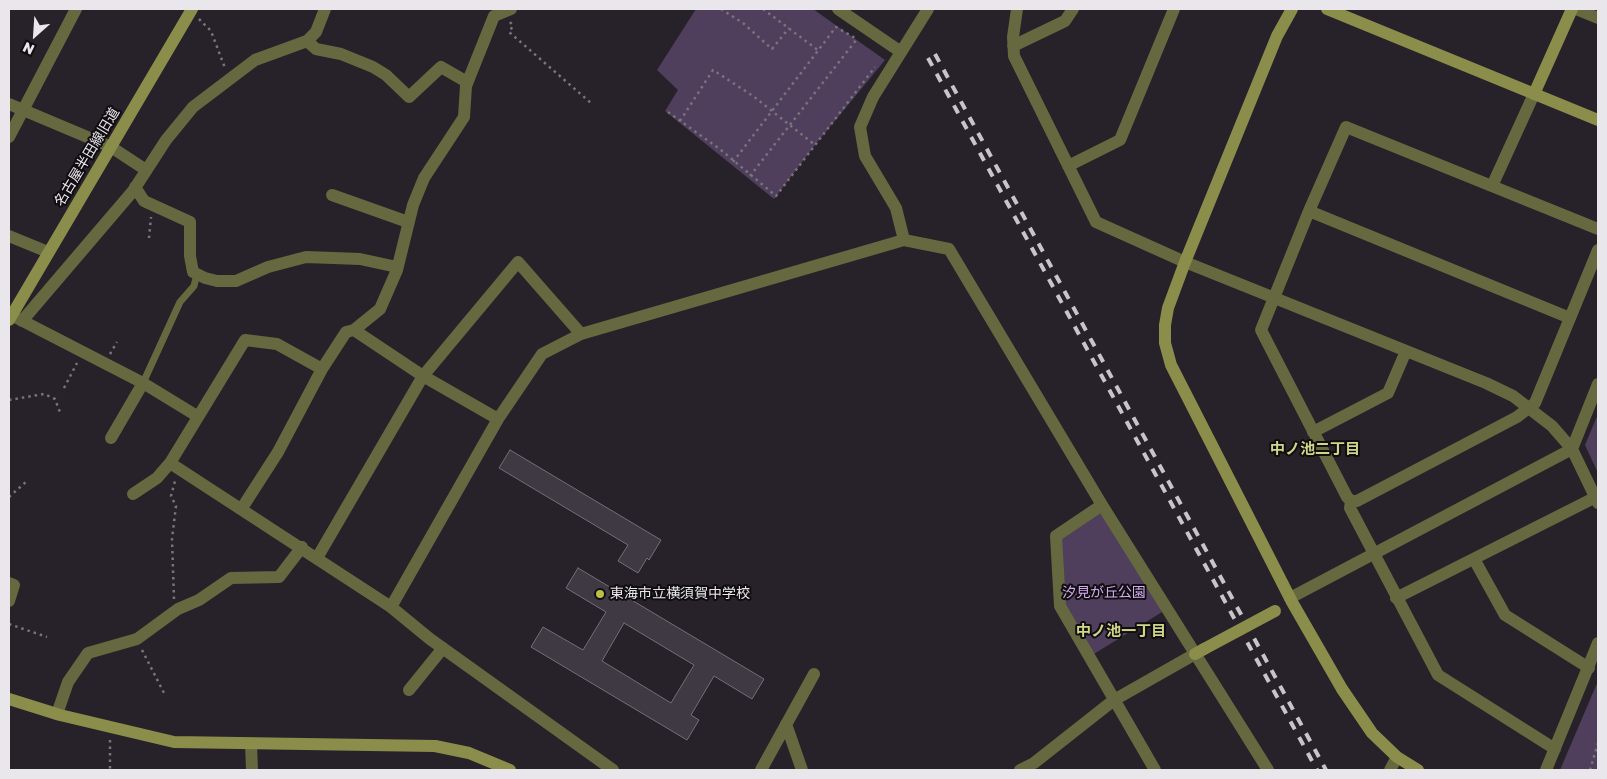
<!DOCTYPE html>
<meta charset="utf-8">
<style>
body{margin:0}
#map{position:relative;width:1607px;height:779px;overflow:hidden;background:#27222a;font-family:"Golos Text",sans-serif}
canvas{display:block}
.frame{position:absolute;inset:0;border:10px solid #e9e6ec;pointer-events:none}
.north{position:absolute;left:10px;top:10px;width:50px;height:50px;-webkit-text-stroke:4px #0f0d10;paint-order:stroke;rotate:206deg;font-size:14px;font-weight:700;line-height:20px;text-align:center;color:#e9e6ec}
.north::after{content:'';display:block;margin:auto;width:18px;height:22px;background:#e9e6ec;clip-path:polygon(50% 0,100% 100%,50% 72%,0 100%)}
</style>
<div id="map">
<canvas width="1607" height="779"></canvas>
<div class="frame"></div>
<div class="north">N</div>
</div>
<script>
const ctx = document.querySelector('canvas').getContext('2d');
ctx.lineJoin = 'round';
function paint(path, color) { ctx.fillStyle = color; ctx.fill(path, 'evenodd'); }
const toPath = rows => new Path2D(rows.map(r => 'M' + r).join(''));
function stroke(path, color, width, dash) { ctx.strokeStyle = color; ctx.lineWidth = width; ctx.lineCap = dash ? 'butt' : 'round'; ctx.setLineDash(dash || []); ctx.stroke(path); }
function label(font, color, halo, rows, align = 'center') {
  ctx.font = font + ' "Golos Text","Noto Sans JP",sans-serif'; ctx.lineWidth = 4; ctx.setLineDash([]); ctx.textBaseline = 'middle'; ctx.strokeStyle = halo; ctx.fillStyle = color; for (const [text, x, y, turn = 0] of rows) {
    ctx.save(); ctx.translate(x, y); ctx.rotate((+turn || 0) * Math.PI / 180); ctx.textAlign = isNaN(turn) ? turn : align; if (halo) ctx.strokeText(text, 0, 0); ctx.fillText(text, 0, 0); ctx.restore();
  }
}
const green = toPath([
 [696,9,813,9,885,60,815,145,774,199,665,111,678,90,657,70],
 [1598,414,1598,473,1585,445],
 [1102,505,1167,609,1089,657,1060,606,1056,536],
 [1598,681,1598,770,1560,770]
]);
const building = toPath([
 [510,450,661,540,649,560,647,558,638,573,618,561,628,545,499,468,510,450],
 [578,568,764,679,752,699,714,676,691,715,699,720,687,740,531,647,543,627,583,650,606,612,566,588,578,568],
 [624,623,694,665,671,703,602,661,624,623]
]);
const path = toPath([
 [721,9,743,23,772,49,789,28],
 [763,9,819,51],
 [199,19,211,31,225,68],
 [510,22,513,26,509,32,591,103],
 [668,112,721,150,776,196,875,67],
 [680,121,713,70,753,96,815,145],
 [733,162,836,27,855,38],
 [750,176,857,39],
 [149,238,151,217],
 [110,354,117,342],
 [64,388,77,363],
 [9,400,44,394,55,399,61,415],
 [9,497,27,481],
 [174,599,172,539,176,506,171,496,175,481],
 [9,624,47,637],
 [142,650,164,693],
 [110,740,110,770],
 [1590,770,1598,743]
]);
const lane = toPath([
 [143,383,180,302,194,286,197,274]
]);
const street = toPath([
 [838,9,901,52],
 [1017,9,1013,37,1014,56,1096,222,1185,262,1486,383,1513,396,1552,426,1572,449,1598,503],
 [1576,9,1598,18],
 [307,41,316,49,341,54,373,67,386,75,409,97,441,67,467,82],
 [1013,46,1065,21,1073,9],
 [9,104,111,147,146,170],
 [9,137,76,9],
 [1068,166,1120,140,1174,9],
 [1492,186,1534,94],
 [135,187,144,201,190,222,190,256,193,272,205,278,217,281,236,281,268,267,306,257,360,259,397,267],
 [332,195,408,222],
 [1309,211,1570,318],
 [9,236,48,252],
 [904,240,896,208,865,156,860,127,873,97,928,9],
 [15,317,143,383,197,416],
 [22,321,133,191,166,140,193,107,255,60,307,41,316,32,325,9],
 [354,330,423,376,498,419],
 [322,369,277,344,245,340,170,463,391,607,430,639,613,770],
 [1313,432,1388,393,1406,351],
 [111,438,143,383],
 [133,494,157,478,170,463],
 [1351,501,1357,501,1517,417,1535,403,1598,250],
 [1102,505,1056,536,1060,606,1155,770],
 [242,508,278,452,322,369,346,332,354,330,380,309,397,270,413,205,424,178,464,117,466,86,494,16,511,9],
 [317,558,423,376,518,262,581,334],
 [1474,559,1505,615,1589,668],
 [9,583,14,585,9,601],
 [1290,598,1572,449,1598,384],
 [1396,598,1596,497],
 [391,607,498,419,542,354,581,334,904,240,949,249,1102,505,1268,770],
 [409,690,443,648],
 [57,714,68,682,88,653,137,639,178,609,199,600,231,578,279,577,302,547],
 [786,724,802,770],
 [251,744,252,770],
 [1555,749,1438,675,1350,508,1351,501,1347,497,1261,330,1309,211,1346,127,1598,229],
 [761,770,814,674],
 [1020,770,1034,763,1114,700,1195,654],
 [1390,770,1397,757],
 [1546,770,1598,643]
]);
const secondary = toPath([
 [1292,9,1277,36,1185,262,1168,308,1165,325,1165,343,1171,365,1292,602,1342,689,1372,733,1397,757,1418,770],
 [1327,9,1598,120],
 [1534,94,1572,9],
 [9,320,192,9],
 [1195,654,1204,649],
 [9,699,60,715,174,742,435,746,469,753,510,770]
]);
const rail = toPath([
 [935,54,1326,770],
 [928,58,1317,770]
]);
const secondaryBridge = toPath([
 [1204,649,1275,611]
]);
const markers = [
 [600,594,5,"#bcbf44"]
];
const streetNames = [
 ["名古屋半田線旧道",87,157,-59]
];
const parkNames = [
 ["汐見が丘公園",1104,593]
];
const poiNames = [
 ["東海市立横須賀中学校",610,594]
];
const neighbourhoodNames = [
 ["中ノ池二丁目",1315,449],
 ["中ノ池一丁目",1121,631]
];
paint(green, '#503e5d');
paint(building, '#3e3942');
stroke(building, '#736e78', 1);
stroke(path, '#78747b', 2.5, [2.5, 4]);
stroke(lane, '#66683f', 7);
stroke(street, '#66683f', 12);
stroke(secondary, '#8b8e4b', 12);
stroke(rail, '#c7c4ca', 4, [9, 9]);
stroke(secondaryBridge, '#8b8e4b', 12);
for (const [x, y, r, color] of markers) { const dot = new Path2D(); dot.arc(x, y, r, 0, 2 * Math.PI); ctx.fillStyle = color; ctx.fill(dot); stroke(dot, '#0f0d10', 2); }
label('14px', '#e9e6ec', '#0f0d10', streetNames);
label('14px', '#d5adf0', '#0f0d10', parkNames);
label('14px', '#e9e6ec', '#0f0d10', poiNames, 'left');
label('bold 15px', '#d0d587', '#0f0d10', neighbourhoodNames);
</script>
